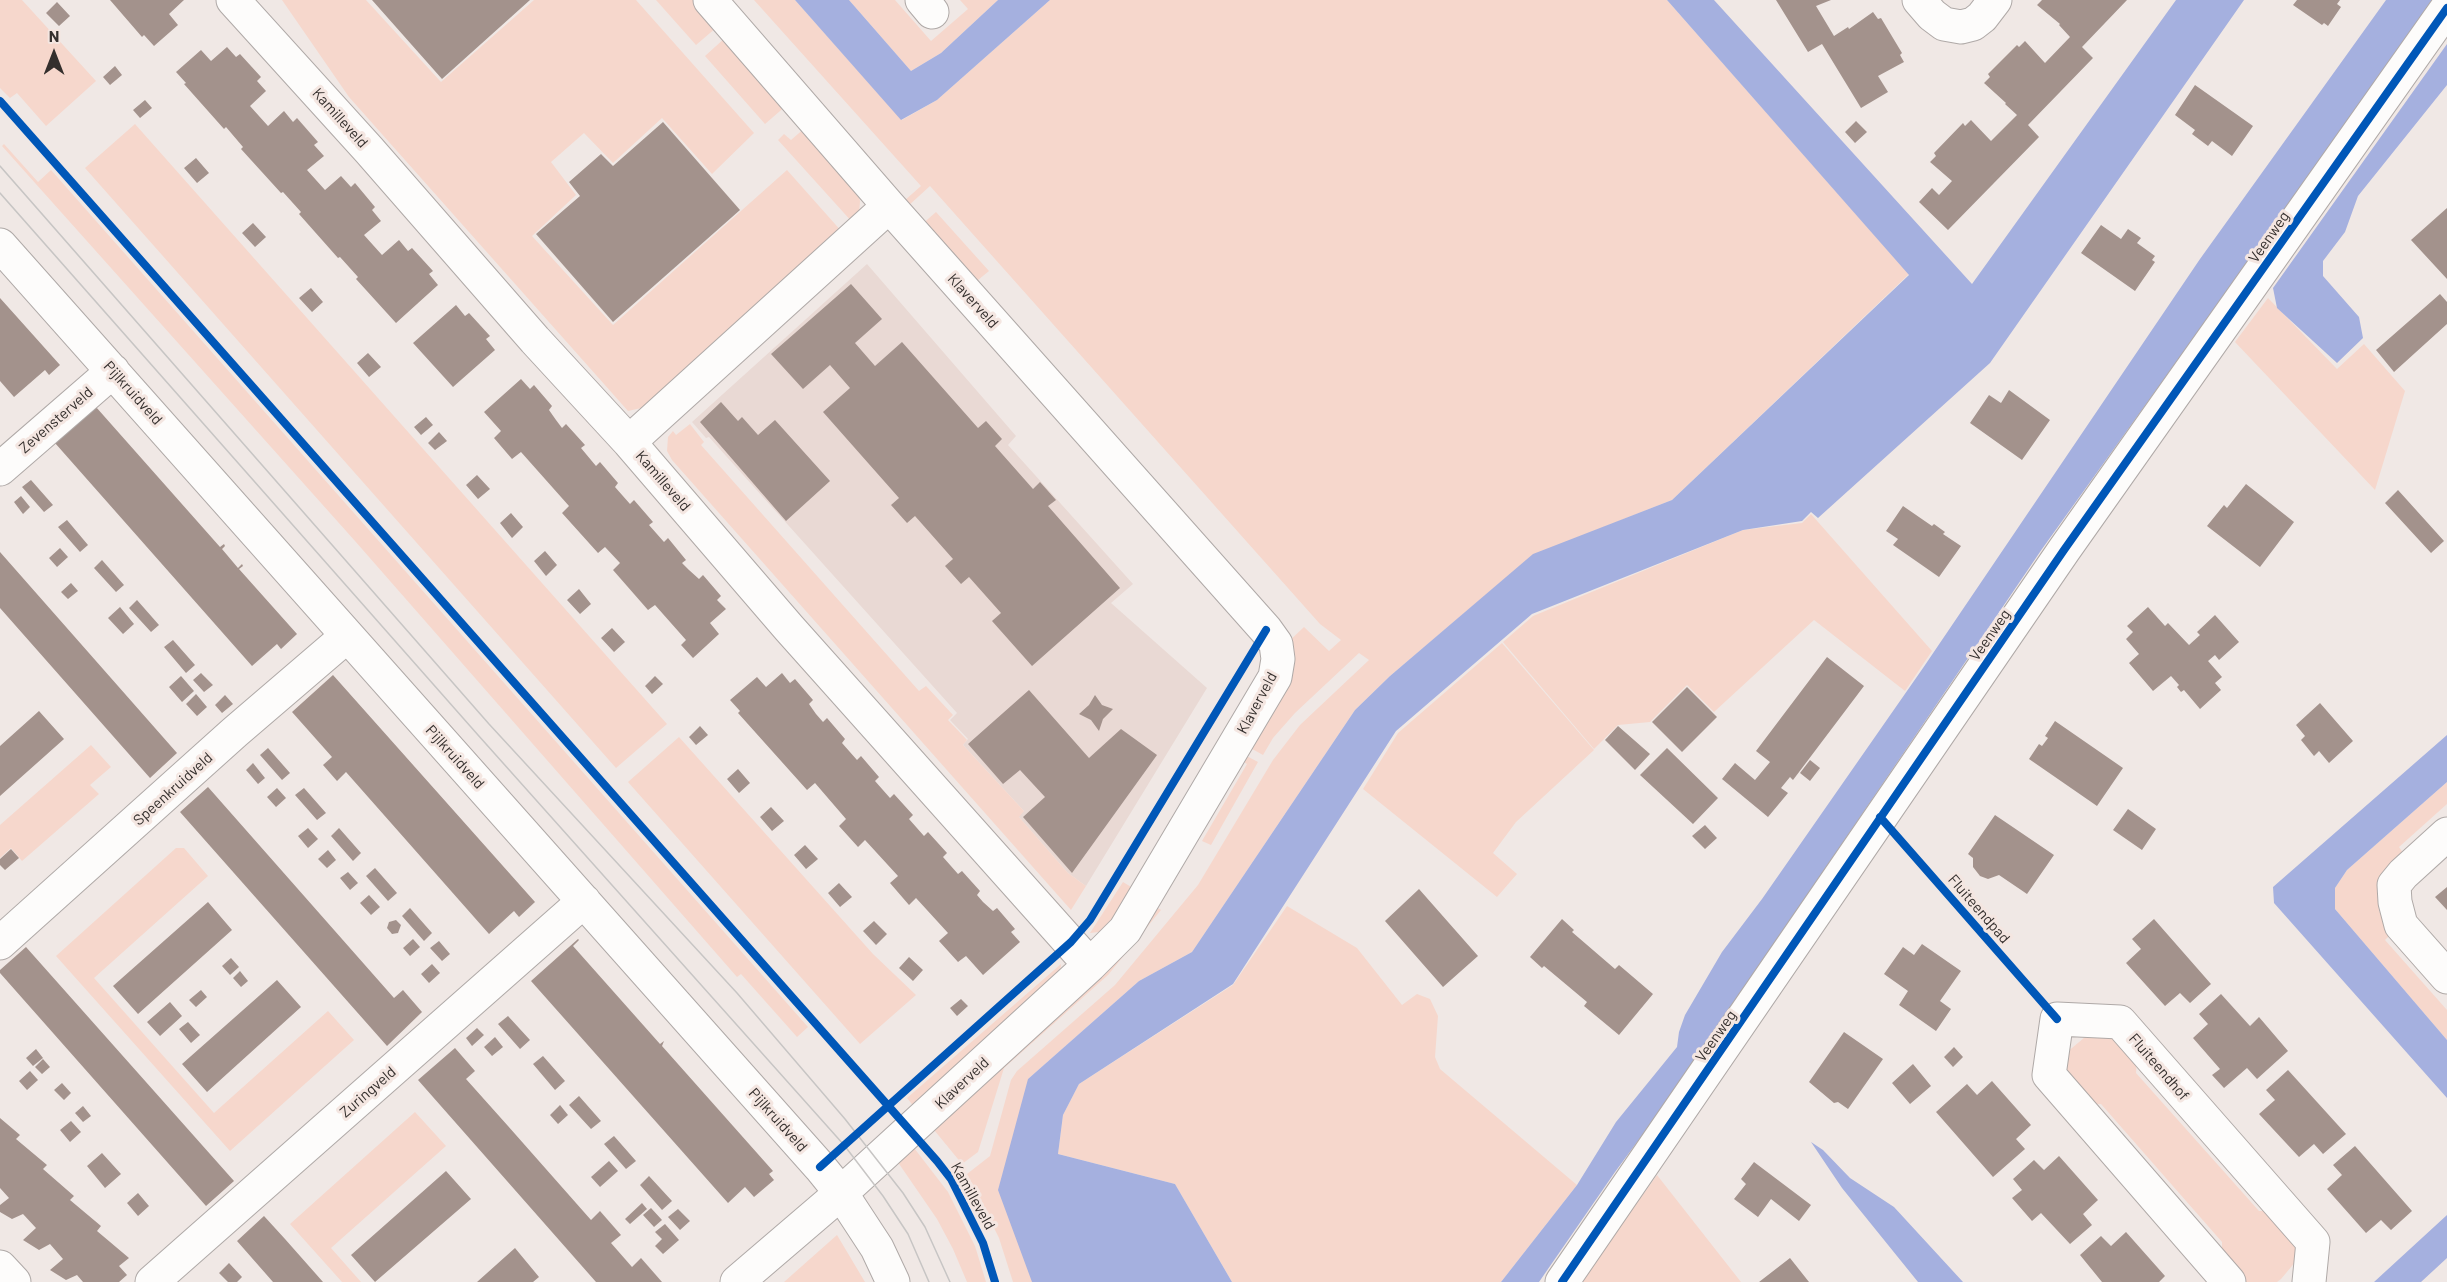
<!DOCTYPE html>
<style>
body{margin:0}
#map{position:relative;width:2447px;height:1282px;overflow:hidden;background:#f0e8e5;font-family:Barlow,sans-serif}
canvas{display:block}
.north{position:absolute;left:24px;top:24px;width:60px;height:60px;-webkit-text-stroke:4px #f4e6e1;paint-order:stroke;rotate:0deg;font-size:16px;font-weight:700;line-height:24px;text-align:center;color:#342f2d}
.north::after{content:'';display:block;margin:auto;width:21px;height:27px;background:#342f2d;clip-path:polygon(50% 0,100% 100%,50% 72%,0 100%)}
</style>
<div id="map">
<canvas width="2447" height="1282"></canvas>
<div class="north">N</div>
</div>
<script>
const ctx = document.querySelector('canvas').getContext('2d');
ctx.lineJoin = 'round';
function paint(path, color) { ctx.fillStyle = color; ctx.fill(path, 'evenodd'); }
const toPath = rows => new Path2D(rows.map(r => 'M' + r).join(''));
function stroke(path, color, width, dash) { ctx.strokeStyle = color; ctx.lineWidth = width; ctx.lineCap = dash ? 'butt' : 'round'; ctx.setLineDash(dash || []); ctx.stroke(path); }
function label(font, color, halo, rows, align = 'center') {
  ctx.font = font + ' Barlow,sans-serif'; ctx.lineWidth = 6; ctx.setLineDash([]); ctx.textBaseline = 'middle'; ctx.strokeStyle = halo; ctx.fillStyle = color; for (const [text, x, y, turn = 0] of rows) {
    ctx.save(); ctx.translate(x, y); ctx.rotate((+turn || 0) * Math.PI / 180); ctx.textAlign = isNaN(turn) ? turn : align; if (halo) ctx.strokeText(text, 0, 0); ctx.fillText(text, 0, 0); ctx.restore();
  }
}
const built = toPath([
 [867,264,1016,436,1008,445,1133,584,1111,603,1207,688,1086,886,1068,873,1018,816,1024,811,963,745,968,739,950,720,957,713,709,437,706,438,692,422]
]);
const green = toPath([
 [0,0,22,0,96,81,46,126,17,93,10,98,0,88],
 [282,0,366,0,441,82,534,0,636,0,754,133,712,174,662,118,613,163,584,133,551,162,576,195,532,236,613,325,787,170,843,233,650,406,628,411,349,97],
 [656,0,693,0,717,27,696,45],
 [754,0,795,0,902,120,937,100,1050,0,1667,0,1909,274,1672,500,1533,555,1390,676,1355,710,1192,952,1139,981,1028,1079,1032,1282,1013,1282,999,1238,967,1174,990,1156,1011,1080,1017,1071,1115,985,1198,885,1273,760,1300,725,1369,660,1359,653,1295,713,1273,738,1263,755,1245,745,1286,644,1304,627,1329,651,1341,640,1320,624,930,186,907,207,904,201,921,186],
 [849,0,895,0,931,41,968,9,960,0,998,0,941,53,911,71],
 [726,37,787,105,765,124,705,56],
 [135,124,667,724,616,768,85,168],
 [806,127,857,189,860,201,859,214,853,223,778,140,784,134,791,140],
 [4,144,38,182,51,170,808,1027,797,1037,741,974,737,977,355,541,2,146],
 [936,212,989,271,972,285,920,226],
 [2268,298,2337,369,2364,344,2405,391,2375,490,2235,342],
 [690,424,704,442,701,445,919,691,926,686,953,715,948,720,967,740,963,745,1024,811,1019,817,1068,873,1086,886,1071,910,672,460,667,451,668,437,673,431,676,435],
 [1811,514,1932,651,1905,691,1814,620,1714,712,1687,685,1650,722,1618,725,1594,749,1503,642,1533,616,1743,530,1802,523],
 [1502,643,1594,750,1516,822,1493,853,1517,874,1497,897,1363,789,1398,733],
 [679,737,873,954,916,995,860,1044,628,782],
 [91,745,111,767,90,785,99,794,22,861,11,848,0,858,0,825],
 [1239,752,1258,762,1211,845,1202,841,1247,764,1236,757],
 [2447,782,2447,804,2399,847,2406,857,2378,900,2379,911,2393,932,2385,940,2447,1010,2447,1040,2335,909,2335,888,2347,870],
 [176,848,184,848,208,876,94,978,214,1113,328,1011,354,1040,230,1151,56,956],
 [1123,882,1136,890,1107,931,1090,933],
 [1149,902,1161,910,1108,975,1004,1068,978,1152,962,1164,930,1125],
 [1287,906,1357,948,1402,1005,1417,994,1430,999,1438,1016,1435,1057,1440,1069,1577,1185,1501,1282,1232,1282,1175,1184,1058,1154,1063,1115,1079,1084,1233,985],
 [1061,964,1060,975,915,1108,907,1098],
 [2104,1029,2137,1058,2136,1073,2259,1211,2272,1211,2297,1240,2297,1260,2281,1279,2277,1282,2245,1282,2222,1257,2222,1242,2101,1104,2086,1105,2066,1081,2066,1053,2091,1032],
 [415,1112,446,1146,331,1248,361,1282,342,1282,290,1224],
 [911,1144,948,1192,975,1246,986,1282,967,1282,953,1249,937,1219,895,1158],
 [1657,1175,1741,1282,1580,1282],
 [837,1235,865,1282,784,1282]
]);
const water = toPath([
 [795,0,849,0,911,71,941,53,998,0,1050,0,937,100,901,120],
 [1667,0,1714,0,1972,284,2176,0,2244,0,1990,363,1818,518,1811,512,1802,521,1743,530,1532,614,1396,731,1233,984,1079,1084,1063,1115,1058,1154,1175,1184,1232,1282,1032,1282,998,1190,1028,1079,1139,981,1192,952,1355,710,1390,676,1533,554,1672,500,1909,275],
 [2386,0,2432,0,2360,106,2042,549,1668,1100,1615,1172,1539,1282,1501,1282,1577,1185,1616,1122,1677,1047,1679,1032,1685,1015,1722,952,1762,899,1923,668,2200,259],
 [2447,44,2447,85,2358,196,2345,232,2323,261,2323,276,2359,317,2363,338,2337,363,2277,308,2273,288],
 [2447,735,2447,782,2347,870,2335,888,2335,909,2447,1040,2447,1098,2274,903,2273,887],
 [1811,1142,1823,1150,1850,1178,1894,1207,1963,1282,1918,1282,1842,1188],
 [2447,1215,2447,1258,2421,1282,2374,1282]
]);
const building = toPath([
 [110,0,184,0,169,14,178,25,154,46,144,35,142,37],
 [372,0,530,0,442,79],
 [1776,0,1831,0,1816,6,1834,36,1848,27,1849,29,1873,12,1878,19,1881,18,1902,53,1900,55,1904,62,1878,76,1888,92,1861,108,1822,44,1808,52],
 [2042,0,2127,0,2082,47,2093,58,2028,125,2039,137,1948,230,1919,202,1932,188,1939,195,1952,181,1930,162,1936,156,1934,153,1963,123,1965,126,1971,120,1991,141,2017,115,2005,104,2006,103,1984,83,1990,77,1988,74,2017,45,2019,47,2025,41,2045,63,2070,37,2059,25,2060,24,2037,5],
 [2297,0,2340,0,2337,4,2341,7,2328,26,2324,23,2322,25,2293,5],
 [57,2,70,16,59,26,46,13],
 [227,47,236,57,240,54,261,77,257,81,266,91,250,106,268,126,284,111,293,122,297,118,318,142,314,145,324,156,307,170,325,190,341,176,351,187,355,183,375,207,372,210,381,221,364,235,382,255,399,240,408,251,412,248,433,271,429,274,438,285,396,323,356,279,358,277,340,257,338,258,299,214,301,212,283,192,281,193,241,149,243,147,226,127,224,129,184,84,186,83,176,72,201,50,211,61],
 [115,66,122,75,110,85,103,77],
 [2195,85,2253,126,2232,156,2212,141,2208,146,2192,134,2195,130,2175,115],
 [145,100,152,108,140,118,133,110],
 [1856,121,1867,132,1855,143,1845,132],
 [663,122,740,210,613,322,536,234,580,196,569,182,601,154,613,166],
 [196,158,209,173,197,183,184,168],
 [2447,208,2447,279,2411,240],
 [253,223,266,237,255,247,242,233],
 [2101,225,2121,239,2128,229,2141,238,2137,243,2155,256,2152,260,2155,262,2135,291,2081,253],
 [851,284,882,319,855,343,875,366,902,342,978,428,986,421,1002,439,995,446,1033,489,1040,482,1056,500,1048,506,1120,588,1032,666,992,621,1001,613,969,577,961,584,945,566,953,559,915,516,907,523,891,505,899,498,823,412,850,388,830,365,803,389,771,354],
 [311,288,323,302,312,312,299,298],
 [2440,294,2447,302,2447,324,2394,372,2376,350],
 [0,298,60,365,49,375,45,370,14,397,0,381],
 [456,305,465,316,469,313,490,336,486,339,495,350,453,387,413,343],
 [368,353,381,367,369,377,357,363],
 [521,379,530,389,534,385,552,406,549,410,556,420,562,428,566,424,585,445,581,448,596,466,600,462,618,483,615,487,630,504,634,500,653,522,649,525,664,542,668,538,686,560,682,563,689,570,699,579,703,575,721,596,717,600,726,609,710,623,719,634,693,658,681,645,686,640,655,605,648,610,613,570,620,563,605,547,598,553,562,513,569,506,521,452,512,459,494,438,501,431,484,412],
 [2009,390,2050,420,2022,460,1970,423,1989,395,2001,403],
 [721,402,738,421,742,417,758,435,775,420,830,481,786,521,700,422],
 [96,407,220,547,224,544,225,546,222,549,238,568,242,564,243,566,239,569,297,634,281,649,277,644,252,666,55,443],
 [426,417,433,425,421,435,414,427],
 [439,432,447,441,435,450,428,443],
 [477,475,490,489,478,499,466,485],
 [31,480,53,505,44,512,22,487],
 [2246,484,2294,522,2260,567,2207,526,2224,505,2227,508],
 [2398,490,2444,541,2431,553,2385,503],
 [21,496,30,507,23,514,14,502],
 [1903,506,1932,526,1934,524,1945,532,1943,534,1961,546,1939,577,1893,545,1898,539,1886,531],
 [511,513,523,527,512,538,500,523],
 [67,520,88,545,80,552,58,527],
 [60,548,68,557,57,567,49,558],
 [545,551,557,565,546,576,534,561],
 [0,552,177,753,150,778,0,608],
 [102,560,124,585,116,592,94,568],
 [71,583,78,591,68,599,61,592],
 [579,589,591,604,580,614,567,600],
 [137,600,159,625,151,632,129,608],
 [120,607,134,624,123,634,108,618],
 [2148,607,2165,626,2168,623,2189,645,2200,635,2197,632,2215,615,2239,642,2219,660,2215,655,2208,661,2222,677,2215,683,2221,690,2200,709,2184,690,2181,692,2177,687,2179,685,2171,676,2153,691,2129,663,2139,654,2126,639,2133,632,2127,626],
 [612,628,625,642,614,652,601,638],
 [173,640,195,665,186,673,164,647],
 [1827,657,1864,686,1793,780,1790,777,1781,788,1788,793,1768,817,1722,779,1735,763,1755,780,1770,762,1756,751],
 [201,673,213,685,204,692,193,680],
 [782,673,790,683,795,679,813,700,809,704,816,714,823,722,827,718,845,739,842,743,857,760,861,756,879,777,875,781,890,798,894,794,913,815,909,819,924,836,928,832,947,853,943,857,958,874,962,871,980,891,977,895,983,902,993,911,997,908,1015,929,1011,932,1020,942,983,975,966,956,958,962,939,941,948,933,916,898,909,905,890,883,898,876,865,840,858,847,839,826,846,819,815,783,807,790,738,713,740,711,730,700,757,677,766,687],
 [333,675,535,902,519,917,514,911,489,934,346,772,337,781,323,765,332,757,292,712],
 [181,676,194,691,182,702,169,687],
 [655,676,663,684,652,694,645,686],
 [1687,687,1717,717,1682,752,1652,722],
 [1029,690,1089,758,1121,729,1157,755,1072,873,1023,817,1045,797,1020,770,1003,784,968,744],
 [196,694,207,707,197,716,186,704],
 [225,695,233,704,222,713,215,705],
 [1095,695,1102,705,1113,709,1103,719,1099,731,1091,720,1079,714,1089,705],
 [2320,703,2353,741,2329,763,2319,751,2314,756,2301,740,2305,736,2296,725],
 [39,711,64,739,0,796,0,746],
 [2055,721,2123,768,2097,806,2029,759,2039,744,2042,746,2048,738,2045,736],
 [700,726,708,735,696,745,689,737],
 [1618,726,1650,754,1635,770,1605,740],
 [268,748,290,773,282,780,260,755],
 [1667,748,1718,798,1693,824,1640,775],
 [1810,760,1820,768,1810,781,1800,773],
 [253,763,265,778,258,784,246,770],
 [738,769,750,783,739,793,727,779],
 [208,787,394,998,403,990,422,1012,387,1046,180,812],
 [277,788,286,798,276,807,267,797],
 [304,788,326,813,317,820,295,795],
 [771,807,784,821,772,831,760,817],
 [2128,809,2156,829,2142,850,2113,830],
 [1995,815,2054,855,2027,894,1999,875,1988,879,1980,876,1973,867,1973,858,1968,854],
 [1705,825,1717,838,1705,849,1692,836],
 [308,828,318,839,308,848,298,836],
 [339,828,361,853,353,861,331,836],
 [805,845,818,859,806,869,794,855],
 [11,849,19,858,5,870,0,865,0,859],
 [328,850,336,860,327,868,318,859],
 [375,868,397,893,388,901,366,876],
 [348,872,358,883,350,890,340,878],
 [839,883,852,897,840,907,828,893],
 [2447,887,2447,910,2435,897],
 [1419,889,1478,956,1443,987,1385,921],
 [369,895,380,907,371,915,360,903],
 [208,902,232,930,138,1014,113,986],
 [410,908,432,933,424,941,402,916],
 [1562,919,1574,930,1572,932,1615,969,1619,965,1653,994,1619,1035,1584,1006,1587,1002,1544,966,1542,968,1530,957],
 [2154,919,2211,984,2190,1003,2180,993,2165,1006,2126,963,2141,949,2132,939],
 [396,920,401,925,398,933,392,934,387,928,389,922],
 [874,921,887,934,876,945,863,931],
 [413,939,420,947,410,956,403,948],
 [578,939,579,940,573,946,660,1044,664,1041,662,1046,773,1171,769,1174,774,1180,754,1197,745,1187,728,1203,531,981],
 [439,941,450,954,442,961,430,948],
 [1922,944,1961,971,1940,1001,1951,1009,1936,1031,1899,1005,1908,991,1884,974,1903,947,1914,955],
 [26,947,234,1181,206,1206,0,973,0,970],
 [909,957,923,970,913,981,899,968],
 [231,958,239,967,230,975,222,966],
 [432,964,440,973,429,983,421,974],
 [240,971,248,981,241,987,233,978],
 [277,980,301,1007,207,1092,182,1064],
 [201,990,207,997,196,1007,189,1000],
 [2221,994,2250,1026,2259,1017,2288,1051,2257,1079,2247,1068,2224,1088,2212,1075,2220,1069,2193,1038,2208,1024,2199,1014],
 [961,999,968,1006,957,1016,950,1008],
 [170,1002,182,1016,160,1036,147,1022],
 [508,1016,530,1040,520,1049,498,1024],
 [188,1022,200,1035,191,1043,179,1029],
 [477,1028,484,1035,472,1046,466,1038],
 [1844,1032,1883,1059,1848,1109,1838,1102,1834,1103,1809,1082],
 [495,1037,503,1047,492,1056,484,1047],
 [1954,1047,1963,1057,1953,1067,1944,1057],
 [455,1048,475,1071,466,1079,508,1126,591,1220,600,1211,621,1235,611,1243,632,1267,641,1258,662,1282,596,1282,418,1080],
 [36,1049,43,1058,33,1066,26,1058],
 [543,1056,565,1081,555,1090,533,1064],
 [43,1059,50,1067,42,1074,35,1067],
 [1913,1064,1931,1086,1910,1104,1892,1083],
 [2288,1070,2346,1134,2323,1154,2314,1144,2299,1157,2259,1114,2275,1100,2266,1090],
 [30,1071,38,1080,27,1090,19,1081],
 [1992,1081,2031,1125,2016,1139,2025,1149,1993,1177,1936,1112,1967,1084,1977,1095],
 [62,1083,71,1093,64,1100,54,1090],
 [579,1096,601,1121,591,1129,569,1105],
 [560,1105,568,1115,558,1124,550,1115],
 [83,1106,91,1116,83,1122,75,1113],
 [0,1118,20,1135,16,1139,47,1165,43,1169,74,1196,70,1200,101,1226,97,1231,129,1258,119,1266,127,1275,119,1282,83,1282,77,1275,66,1280,50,1270,63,1259,50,1244,39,1250,23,1240,36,1228,23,1214,12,1219,0,1212,0,1205,9,1198,0,1188],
 [71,1121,81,1132,70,1142,60,1130],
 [614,1136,636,1161,626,1169,604,1144],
 [2355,1146,2412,1211,2391,1230,2381,1220,2366,1233,2327,1189,2342,1175,2333,1165],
 [102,1153,121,1174,105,1188,87,1166],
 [2059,1156,2098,1200,2083,1214,2092,1225,2070,1244,2041,1213,2032,1221,2012,1198,2022,1190,2013,1179,2034,1160,2044,1170],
 [609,1161,618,1171,600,1187,591,1177],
 [1754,1162,1811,1205,1799,1221,1771,1199,1758,1217,1734,1199,1746,1184,1741,1179],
 [446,1171,471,1199,375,1282,351,1255],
 [649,1176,672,1201,662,1210,640,1185],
 [138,1193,149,1206,138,1216,127,1203],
 [642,1203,647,1209,630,1224,625,1219],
 [651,1208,662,1220,654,1227,643,1215],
 [678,1209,690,1221,680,1230,668,1217],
 [264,1216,285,1239,323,1282,273,1282,237,1241],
 [665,1224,679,1240,663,1254,655,1246,662,1239,655,1232],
 [2126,1232,2165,1276,2159,1282,2102,1282,2080,1255,2101,1236,2111,1246],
 [515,1248,539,1277,533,1282,477,1282],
 [1790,1258,1809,1282,1759,1282],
 [229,1263,242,1277,237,1282,228,1282,219,1273]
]);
const minor = toPath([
 [233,0,369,150,535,340,629,442,789,628,1090,965],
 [710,0,889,206,1266,630,1276,644,1278,659,1275,677,1125,930,1090,965,841,1193,737,1282],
 [922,0,932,12],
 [1919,0,1932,15,1944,24,1961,27,1973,24,1982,17,1995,0],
 [0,245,820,1167,841,1193,877,1248,893,1282],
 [629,442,889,206],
 [0,469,113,371],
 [2447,834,2403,874,2394,885,2395,902,2401,925,2447,977],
 [0,943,235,732,347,636],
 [0,1267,14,1282],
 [152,1282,584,901],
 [1562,1282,2064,550,2447,8],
 [2229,1282,2049,1075,2057,1019,2120,1022,2313,1242,2309,1282]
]);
const tram = toPath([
 [0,166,489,724,737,993,845,1119,903,1193,925,1227,950,1282],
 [0,193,478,735,844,1145,883,1196,908,1234,929,1282]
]);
const cycleway = toPath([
 [0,101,937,1161,951,1179,983,1243,995,1282],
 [1880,817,2057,1019],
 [820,1167,1071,942,1090,920,1266,630],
 [1562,1282,2064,550,2447,8]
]);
const streetNames = [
 ["Kamilleveld",340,118,48],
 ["Veenweg",2269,237,-55],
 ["Klaverveld",973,301,48],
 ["Pijlkruidveld",133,393,48],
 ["Zevensterveld",56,420,-41],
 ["Kamilleveld",663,481,49],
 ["Veenweg",1990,635,-55],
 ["Klaverveld",1257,703,-62],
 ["Pijlkruidveld",455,757,48],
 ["Speenkruidveld",173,789,-42],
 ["Fluiteendpad",1979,909,49],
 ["Veenweg",1716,1036,-55],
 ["Fluiteendhof",2159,1067,49],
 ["Klaverveld",962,1083,-43],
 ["Zuringveld",368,1092,-41],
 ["Pijlkruidveld",778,1120,48],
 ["Kamilleveld",973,1196,61]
];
paint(built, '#e9d9d4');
paint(green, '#f6d7cc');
paint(water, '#a5b0df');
paint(building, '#a3928c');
stroke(minor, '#afa9a7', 35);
stroke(minor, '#fdfcfb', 33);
stroke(tram, '#c7c5c4', 1.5);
stroke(cycleway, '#0057b8', 8);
label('15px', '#342f2d', '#f4e6e1', streetNames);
</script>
